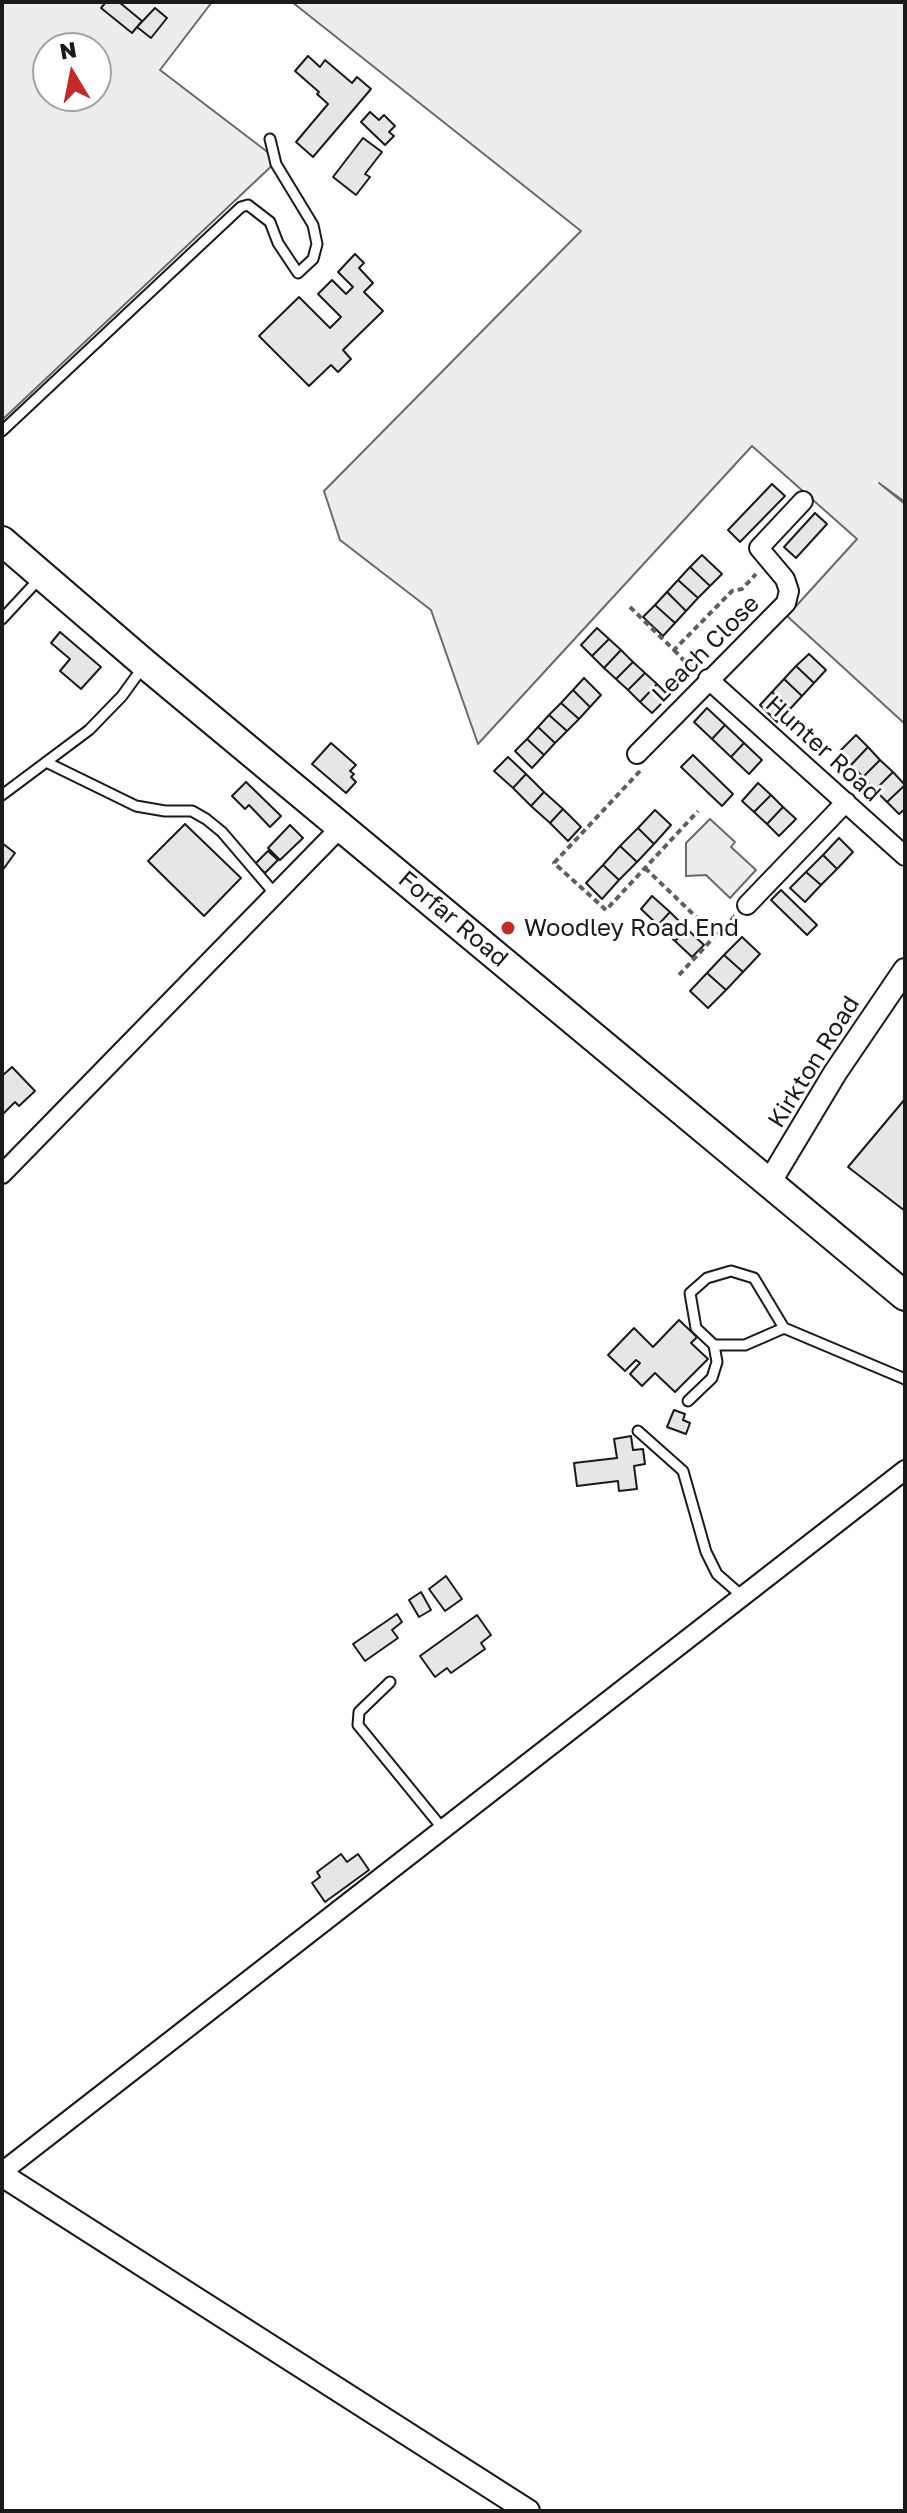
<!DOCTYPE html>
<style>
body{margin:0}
#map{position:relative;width:907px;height:2513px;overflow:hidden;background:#fff;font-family:"Golos Text",sans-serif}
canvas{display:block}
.frame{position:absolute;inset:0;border:4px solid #1a1a1a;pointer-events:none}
.north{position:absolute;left:32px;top:32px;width:80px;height:80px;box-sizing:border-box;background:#fff;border:2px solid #a3a3a3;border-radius:50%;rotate:350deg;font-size:22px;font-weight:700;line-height:32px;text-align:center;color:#1a1a1a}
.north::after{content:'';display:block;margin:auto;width:28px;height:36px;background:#c62828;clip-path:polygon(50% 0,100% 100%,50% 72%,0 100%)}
</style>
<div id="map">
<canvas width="907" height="2513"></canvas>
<div class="frame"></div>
<div class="north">N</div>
</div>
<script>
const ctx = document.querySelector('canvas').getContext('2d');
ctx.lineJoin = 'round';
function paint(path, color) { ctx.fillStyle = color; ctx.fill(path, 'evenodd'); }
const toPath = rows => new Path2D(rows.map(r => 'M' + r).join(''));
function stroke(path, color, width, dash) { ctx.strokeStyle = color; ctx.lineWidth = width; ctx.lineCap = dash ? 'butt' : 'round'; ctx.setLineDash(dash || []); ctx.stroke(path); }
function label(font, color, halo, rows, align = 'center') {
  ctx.font = font + ' "Golos Text",sans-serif'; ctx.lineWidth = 6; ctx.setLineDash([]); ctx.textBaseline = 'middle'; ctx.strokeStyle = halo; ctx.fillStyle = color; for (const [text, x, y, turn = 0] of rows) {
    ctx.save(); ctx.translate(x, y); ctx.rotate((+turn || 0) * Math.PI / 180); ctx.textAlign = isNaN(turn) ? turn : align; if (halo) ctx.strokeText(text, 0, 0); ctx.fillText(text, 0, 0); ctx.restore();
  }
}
const green = toPath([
 [2,2,212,2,160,70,278,160,2,420,2,2],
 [48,48,96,48,96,96,48,96,48,48],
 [292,2,905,2,905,502,879,483,905,504,905,724,787,616,857,539,752,446,478,744,431,610,340,540,324,491,581,231,292,2],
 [710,819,735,842,731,847,756,870,730,898,706,875,686,876,686,843,710,819]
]);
const building = toPath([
 [106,2,119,2,142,21,132,33,101,8,106,2],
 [155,8,167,18,151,38,137,27,155,8],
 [308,56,320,67,325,60,352,83,357,77,371,89,313,157,296,142,328,104,317,94,319,92,295,71,308,56],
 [370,112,379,120,384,115,395,126,389,132,394,136,385,145,361,122,370,112],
 [363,138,382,152,365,174,370,177,356,195,333,177,363,138],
 [355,254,364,263,359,268,373,283,364,292,383,311,343,350,351,359,338,372,331,365,309,386,259,336,299,297,330,328,341,317,318,294,332,280,346,294,353,287,338,272,355,254],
 [772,484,785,496,740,542,728,530,772,484],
 [815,513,827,524,796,558,784,547,815,513],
 [702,555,722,574,710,586,690,567,702,555],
 [690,567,710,586,698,598,678,580,690,567],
 [678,580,698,598,686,611,667,592,678,580],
 [667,592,686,611,675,623,655,605,667,592],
 [655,605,675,623,663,636,643,617,655,605],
 [597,628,609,639,592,656,581,645,597,628],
 [60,632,101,667,81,689,60,671,70,659,51,643,60,632],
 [609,639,621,650,604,668,592,656,609,639],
 [621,650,633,662,616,679,604,668,621,650],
 [809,654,826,670,814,683,796,666,809,654],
 [633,662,645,673,628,690,616,679,633,662],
 [796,666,814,683,802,696,784,679,796,666],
 [645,673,657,684,640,702,628,690,645,673],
 [584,678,601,695,590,707,573,690,584,678],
 [784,679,802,696,790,709,772,692,784,679],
 [657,684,669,696,652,713,640,702,657,684],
 [573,690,590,707,579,719,561,703,573,690],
 [772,692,790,709,777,722,760,705,772,692],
 [561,703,579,719,567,731,549,715,561,703],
 [707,708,725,725,712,739,694,722,707,708],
 [549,715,567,731,555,743,538,727,549,715],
 [725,725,744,743,731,757,712,739,725,725],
 [538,727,555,743,544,755,527,739,538,727],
 [856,735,868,747,851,765,839,752,856,735],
 [527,739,544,755,532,768,515,751,527,739],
 [331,743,356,765,350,771,354,774,351,777,356,782,346,793,312,764,331,743],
 [744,743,762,760,749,774,731,757,744,743],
 [868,747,880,760,863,777,851,765,868,747],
 [693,755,733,794,722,806,681,767,693,755],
 [508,757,526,774,513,788,494,771,508,757],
 [880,760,893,772,875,790,863,777,880,760],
 [893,772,905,785,887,802,875,790,893,772],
 [526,774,544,792,531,806,513,788,526,774],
 [246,782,281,816,270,827,249,805,245,809,232,796,246,782],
 [758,783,771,795,754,812,742,801,758,783],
 [905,785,905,809,899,814,887,802,905,785],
 [544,792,563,809,550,823,531,806,544,792],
 [771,795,783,807,767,824,754,812,771,795],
 [783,807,796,819,779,836,767,824,783,807],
 [563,809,581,827,568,841,550,823,563,809],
 [655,810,671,825,654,844,638,828,655,810],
 [185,824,241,878,204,916,148,861,185,824],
 [290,825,303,838,280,860,268,848,290,825],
 [638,828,654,844,637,862,620,846,638,828],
 [839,838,853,852,837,869,823,855,839,838],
 [2,843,15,853,2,871,2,843],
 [620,846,637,862,619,880,603,865,620,846],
 [268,851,278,860,265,873,255,864,268,851],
 [823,855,837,869,821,885,806,872,823,855],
 [603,865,619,880,602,899,586,883,603,865],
 [806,872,821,885,805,902,790,888,806,872],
 [781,890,817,925,807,935,771,900,781,890],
 [652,896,670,912,658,925,641,909,652,896],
 [670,912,687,929,675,941,658,925,670,912],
 [687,929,704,945,692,957,675,941,687,929],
 [742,937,760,954,743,972,724,955,742,937],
 [724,955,743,972,726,990,707,973,724,955],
 [707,973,726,990,708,1008,690,991,707,973],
 [12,1067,35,1091,19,1106,15,1102,2,1115,2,1076,12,1067],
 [905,1099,905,1211,848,1167,905,1099],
 [679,1320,697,1337,691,1343,708,1359,675,1392,655,1373,642,1386,630,1374,640,1363,636,1360,625,1371,608,1355,634,1328,653,1347,679,1320],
 [674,1410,685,1414,683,1420,690,1423,686,1434,667,1427,674,1410],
 [631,1436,633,1450,643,1449,645,1464,634,1466,637,1489,619,1491,618,1481,577,1486,574,1463,617,1458,614,1439,631,1436],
 [446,1576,462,1599,445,1611,429,1589,446,1576],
 [421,1592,431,1610,419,1617,409,1600,421,1592],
 [397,1614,402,1622,392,1630,398,1638,365,1661,353,1644,397,1614],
 [477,1615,491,1635,481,1643,485,1649,451,1673,447,1668,435,1677,420,1656,477,1615],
 [341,1854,347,1862,358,1854,369,1870,325,1902,312,1883,320,1877,317,1872,341,1854]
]);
const path = toPath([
 [630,607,674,650,732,591,742,589,756,574],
 [674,650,692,669],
 [640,771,554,863,606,910,698,811],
 [645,868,716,936,735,916],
 [679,975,715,936]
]);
const service = toPath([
 [2,431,241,207,248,205,270,222,278,243,298,273,313,259,317,244,313,225,276,164,270,139],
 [2,619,40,578],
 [46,762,136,806,165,811,192,811,206,819,222,832,275,894],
 [2,795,89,730,122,696,143,667],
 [784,1328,745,1345,714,1345,696,1328,690,1293,707,1278,731,1271,754,1278,784,1328,905,1379],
 [688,1401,712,1378,717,1362,714,1345],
 [638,1431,683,1471,706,1552,717,1574,742,1596],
 [390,1682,359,1712,358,1725,443,1829]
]);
const minor = toPath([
 [708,679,905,856],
 [637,754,786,603,789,591,785,579,759,548,803,501],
 [747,905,846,802],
 [2,1174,342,826],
 [2,2172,905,1470]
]);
const tertiary = toPath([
 [769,1183,835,1073,905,970],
 [2,2175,528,2511]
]);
const primary = toPath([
 [2,541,145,664,905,1296]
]);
const markers = [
 [508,928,8,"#c62828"]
];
const streetNames = [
 ["Leach Close",706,649,-45],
 ["Hunter Road",823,749,42],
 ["Forfar Road",453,919,40],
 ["Kirkton Road",814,1062,-58]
];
const poiNames = [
 ["Woodley Road End",524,928]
];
paint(green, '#ededed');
stroke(green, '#6a6a6a', 2);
paint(building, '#e6e6e6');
stroke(building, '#1a1a1a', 2);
stroke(service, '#1a1a1a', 13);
stroke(minor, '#1a1a1a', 22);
stroke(tertiary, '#1a1a1a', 26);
stroke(primary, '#1a1a1a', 32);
stroke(path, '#5f5f5f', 4, [6, 4]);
stroke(service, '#fff', 9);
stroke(minor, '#fff', 18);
stroke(tertiary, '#fff', 22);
stroke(primary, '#fff', 28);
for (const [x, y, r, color] of markers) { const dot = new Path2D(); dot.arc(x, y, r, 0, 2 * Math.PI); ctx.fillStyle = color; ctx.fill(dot); stroke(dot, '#fff', 3); }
label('24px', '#1a1a1a', '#fff', streetNames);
label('24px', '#1a1a1a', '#fff', poiNames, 'left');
</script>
